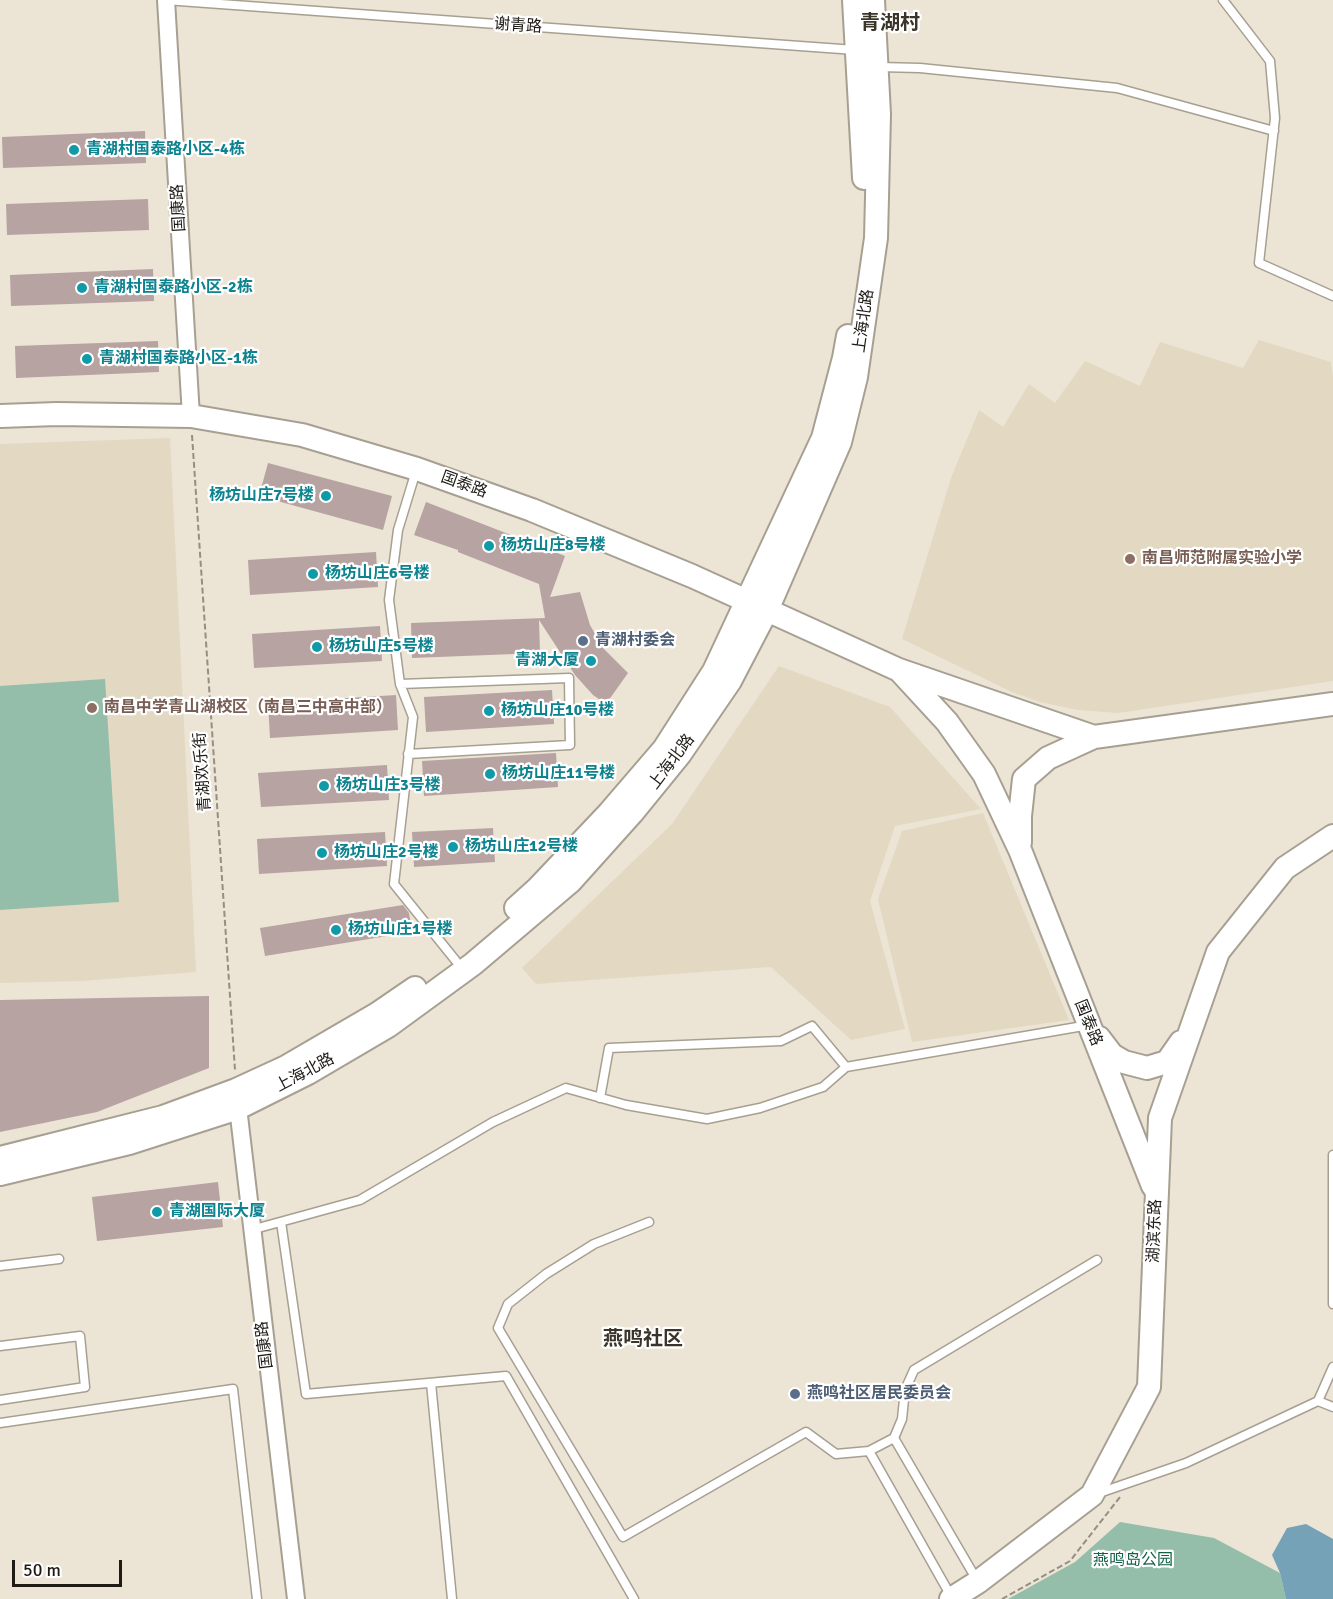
<!DOCTYPE html>
<meta charset="utf-8">
<style>
body{margin:0}
#map{position:relative;width:1333px;height:1599px;overflow:hidden;background:#ece4d5;font-family:Signika,sans-serif}
canvas{display:block}
.scale{position:absolute;left:12px;top:1560px;width:110px;height:27px;box-sizing:border-box;border:3px solid #1e1b16;border-top:0;padding-left:8px;font-size:18px;line-height:21px;white-space:nowrap;color:#1e1b16;-webkit-text-stroke:4px #fff;paint-order:stroke}
</style>
<div id="map">
<canvas width="1333" height="1599"></canvas>
<div class="scale">50 m</div>
</div>
<script>
const ctx = document.querySelector('canvas').getContext('2d');
ctx.lineJoin = 'round';
function paint(path, color) { ctx.fillStyle = color; ctx.fill(path, 'evenodd'); }
const toPath = rows => new Path2D(rows.map(r => 'M' + r).join(''));
function stroke(path, color, width, dash) { ctx.strokeStyle = color; ctx.lineWidth = width; ctx.lineCap = dash ? 'butt' : 'round'; ctx.setLineDash(dash || []); ctx.stroke(path); }
function label(font, color, halo, rows, align = 'center') {
  ctx.font = font + ' Signika,"Noto Sans SC",sans-serif'; ctx.lineWidth = 4.5; ctx.setLineDash([]); ctx.textBaseline = 'middle'; ctx.strokeStyle = halo; ctx.fillStyle = color; for (const [text, x, y, turn = 0] of rows) {
    ctx.save(); ctx.translate(x, y); ctx.rotate((+turn || 0) * Math.PI / 180); ctx.textAlign = isNaN(turn) ? turn : align; if (halo) ctx.strokeText(text, 0, 0); ctx.fillText(text, 0, 0); ctx.restore();
  }
}
const built = toPath([
 [1259,340,1331,362,1333,377,1333,681,1118,713,1078,710,1040,702,1012,692,902,639,951,478,979,410,1003,427,1029,384,1055,403,1085,361,1140,386,1160,342,1243,368],
 [170,438,196,972,82,981,0,983,0,444],
 [779,666,890,707,981,809,895,826,870,901,905,1029,851,1040,771,967,536,984,522,968,672,824],
 [983,813,1069,1020,912,1042,878,899,902,831]
]);
const green = toPath([
 [105,679,119,902,0,910,0,686],
 [1120,1522,1214,1538,1280,1573,1286,1599,1008,1599,1075,1562]
]);
const water = toPath([
 [1306,1524,1333,1539,1333,1599,1286,1599,1280,1573,1272,1555,1287,1528]
]);
const building = toPath([
 [145,131,146,163,3,168,2,137],
 [148,199,149,230,7,235,6,204],
 [153,269,154,301,11,306,10,275],
 [158,341,159,372,16,378,15,346],
 [268,463,392,496,383,530,259,496],
 [426,502,565,556,550,597,580,592,590,625,603,648,628,673,606,704,593,695,575,675,539,620,540,653,412,658,411,623,545,618,539,584,458,552,458,550,414,535],
 [376,552,378,587,250,595,248,560],
 [380,626,382,661,254,668,252,634],
 [552,690,554,724,426,732,424,697],
 [396,695,398,730,270,738,268,703],
 [556,753,558,787,424,796,422,761],
 [387,765,389,800,261,807,258,773],
 [493,828,495,862,414,867,412,832],
 [385,832,387,866,259,874,257,839],
 [403,905,409,913,412,932,265,956,260,928],
 [209,996,209,1068,97,1112,0,1132,0,1000],
 [218,1182,223,1227,97,1241,92,1197]
]);
const path = toPath([
 [192,435,235,1070],
 [1002,1599,1070,1561,1120,1497]
]);
const lane = toPath([
 [165,0,855,50],
 [1223,0,1270,61,1275,118,1259,263,1333,296],
 [879,67,920,68,1117,88,1274,131],
 [416,471,398,530,389,600,400,684,413,717,394,884,456,961],
 [400,684,569,678,570,745,408,754],
 [600,1098,609,1048,781,1041,812,1026,846,1067],
 [1333,1155,1333,1304],
 [281,1222,306,1394,506,1376,634,1599],
 [649,1222,594,1244,546,1274,508,1304,498,1328,623,1537,806,1432,836,1454,869,1451,952,1598],
 [251,1230,360,1200,493,1122,566,1088,626,1105,707,1119,760,1108,823,1087,846,1067,1089,1025],
 [0,1266,59,1259],
 [0,1346,80,1336,85,1387,0,1400],
 [431,1383,452,1599],
 [1318,1401,1333,1367],
 [0,1423,233,1389,257,1599],
 [869,1451,894,1438],
 [1099,1493,1186,1463,1318,1401,1333,1407],
 [978,1582,894,1438,902,1419,905,1390,914,1370,1097,1260]
]);
const street = toPath([
 [166,0,191,416],
 [237,1099,296,1599]
]);
const secondary = toPath([
 [854,0,864,178],
 [0,416,57,414,191,416,302,435,417,469,532,510,692,576,899,670,1094,737,1333,704],
 [900,671,947,722,984,774,1020,850,1153,1186],
 [1020,842,1020,816,1024,779,1048,758,1094,737],
 [516,908,537,889,609,813,664,749,714,671,823,438,844,358,848,336],
 [1099,1038,1112,1055,1124,1062,1147,1068,1167,1062,1181,1042],
 [0,1158,163,1117,236,1090,286,1067,377,1014,415,988],
 [0,1174,129,1143,238,1108,308,1073,388,1026,473,964,571,881,632,813,680,754,730,681,767,610,840,442,856,377,876,238,879,114,873,0],
 [951,1599,978,1582,1092,1495,1149,1387,1160,1118,1218,952,1285,868,1333,836]
]);
const markers = [
 [74,150,6,"#0f9aa8"],
 [82,288,6,"#0f9aa8"],
 [87,359,6,"#0f9aa8"],
 [326,496,6,"#0f9aa8"],
 [489,546,6,"#0f9aa8"],
 [1130,559,6,"#8d6e63"],
 [313,574,6,"#0f9aa8"],
 [583,641,6,"#5c6f8a"],
 [317,647,6,"#0f9aa8"],
 [591,661,6,"#0f9aa8"],
 [92,708,6,"#8d6e63"],
 [489,711,6,"#0f9aa8"],
 [490,774,6,"#0f9aa8"],
 [324,786,6,"#0f9aa8"],
 [453,847,6,"#0f9aa8"],
 [322,853,6,"#0f9aa8"],
 [336,930,6,"#0f9aa8"],
 [157,1212,6,"#0f9aa8"],
 [795,1394,6,"#5c6f8a"]
];
const streetNames = [
 ["谢青路",518,26,4],
 ["国康路",179,208,-93],
 ["上海北路",864,321,-82],
 ["国泰路",464,485,20],
 ["上海北路",672,762,-53],
 ["青湖欢乐街",203,772,-94],
 ["国泰路",1088,1023,68],
 ["上海北路",305,1073,-28],
 ["湖滨东路",1155,1231,-88],
 ["国康路",265,1345,-97]
];
const cultureNames = [
 ["青湖村国泰路小区-4栋",86,150],
 ["青湖村国泰路小区-2栋",94,288],
 ["青湖村国泰路小区-1栋",99,359],
 ["杨坊山庄7号楼",314,496,"right"],
 ["杨坊山庄8号楼",501,546],
 ["杨坊山庄6号楼",325,574],
 ["杨坊山庄5号楼",329,647],
 ["青湖大厦",579,661,"right"],
 ["杨坊山庄10号楼",501,711],
 ["杨坊山庄11号楼",502,774],
 ["杨坊山庄3号楼",336,786],
 ["杨坊山庄12号楼",465,847],
 ["杨坊山庄2号楼",334,853],
 ["杨坊山庄1号楼",348,930],
 ["青湖国际大厦",169,1212]
];
const educationNames = [
 ["南昌师范附属实验小学",1142,559],
 ["南昌中学青山湖校区（南昌三中高中部）",104,708]
];
const serviceNames = [
 ["青湖村委会",595,641],
 ["燕鸣社区居民委员会",807,1394]
];
const parkNames = [
 ["燕鸣岛公园",1133,1561]
];
const quarterNames = [
 ["青湖村",890,24],
 ["燕鸣社区",643,1340]
];
paint(built, '#e3d8c2');
paint(green, '#94beaa');
paint(water, '#75a2b6');
paint(building, '#b6a3a2');
stroke(lane, '#a7a092', 11);
stroke(street, '#a7a092', 20);
stroke(secondary, '#a7a092', 26);
stroke(path, '#948e83', 2, [6, 3]);
stroke(lane, '#fff', 8);
stroke(street, '#fff', 16);
stroke(secondary, '#fff', 22);
for (const [x, y, r, color] of markers) { const dot = new Path2D(); dot.arc(x, y, r, 0, 2 * Math.PI); ctx.fillStyle = color; ctx.fill(dot); stroke(dot, '#fff', 2); }
label('16px', '#1e1b16', '#fff', streetNames);
label('bold 16px', '#0d838f', '#fff', cultureNames, 'left');
label('bold 16px', '#785e54', '#fff', educationNames, 'left');
label('bold 16px', '#4e5e75', '#fff', serviceNames, 'left');
label('16px', '#126247', '#fff', parkNames);
label('bold 20px', '#3b3529', '#fff', quarterNames);
</script>
